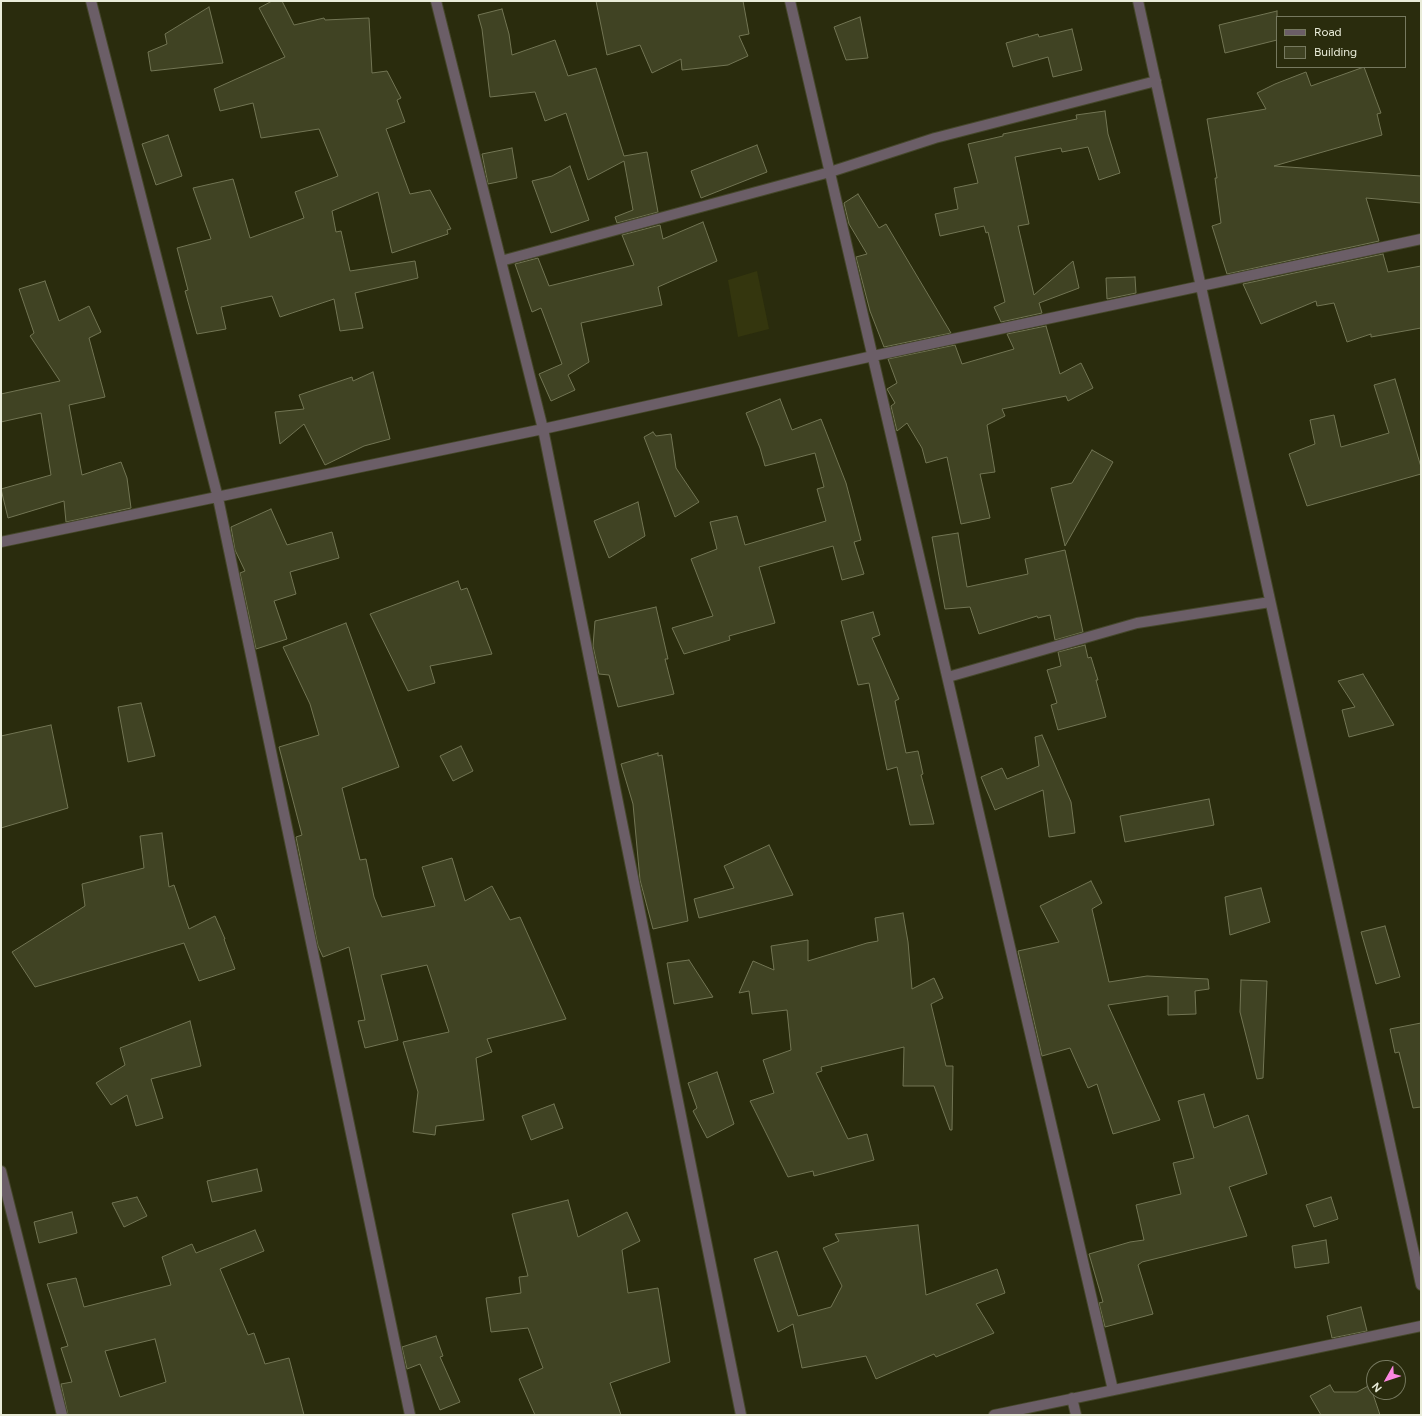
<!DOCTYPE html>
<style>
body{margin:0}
#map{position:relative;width:1422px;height:1416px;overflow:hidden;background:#2a2c0d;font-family:Figtree,sans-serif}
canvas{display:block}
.frame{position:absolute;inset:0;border:2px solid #e9ecd9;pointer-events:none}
.legend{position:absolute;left:1276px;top:16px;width:130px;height:52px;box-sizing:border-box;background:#2a2c0d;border:1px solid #76795f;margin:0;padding:5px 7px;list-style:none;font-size:12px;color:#e9ecd9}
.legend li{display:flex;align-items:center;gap:8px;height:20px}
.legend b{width:20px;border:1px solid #76795f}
.north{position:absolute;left:1366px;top:1360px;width:40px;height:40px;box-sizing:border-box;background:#2a2c0d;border:1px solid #76795f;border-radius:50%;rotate:231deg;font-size:11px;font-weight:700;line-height:16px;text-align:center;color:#e9ecd9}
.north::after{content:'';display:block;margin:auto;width:14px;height:18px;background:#fd86e2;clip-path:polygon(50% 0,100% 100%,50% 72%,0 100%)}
</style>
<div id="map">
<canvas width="1422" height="1416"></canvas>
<div class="frame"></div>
<ul class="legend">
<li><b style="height:5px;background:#6b5e67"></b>Road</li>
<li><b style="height:11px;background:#404323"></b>Building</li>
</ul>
<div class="north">N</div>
</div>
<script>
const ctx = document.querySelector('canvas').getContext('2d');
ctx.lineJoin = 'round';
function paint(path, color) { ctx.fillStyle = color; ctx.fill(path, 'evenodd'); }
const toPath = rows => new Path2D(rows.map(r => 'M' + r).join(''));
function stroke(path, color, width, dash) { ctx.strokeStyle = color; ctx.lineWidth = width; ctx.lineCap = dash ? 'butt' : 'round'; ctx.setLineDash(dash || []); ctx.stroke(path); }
const built = toPath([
 [757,271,769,329,738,337,728,280]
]);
const building = toPath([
 [272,1,282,1,294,25,324,18,325,20,369,18,372,73,387,71,401,98,397,100,405,122,386,129,410,194,430,190,451,229,447,230,448,234,392,253,378,192,332,211,336,232,341,231,350,271,415,261,418,278,355,293,363,328,340,331,334,299,280,317,272,296,221,307,226,329,197,334,185,291,188,290,177,248,211,239,193,188,233,179,250,238,304,218,295,192,338,176,319,129,261,138,253,103,220,111,214,89,285,57,259,8,272,1],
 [596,1,743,1,749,34,739,36,748,56,728,65,682,70,681,59,652,73,640,45,607,55,596,1],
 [209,7,223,63,151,71,148,52,167,44,165,34,209,7],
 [502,9,509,34,512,55,555,40,568,76,596,68,624,156,647,152,658,212,617,223,615,217,633,210,624,161,588,180,566,113,545,121,535,92,490,97,482,29,478,15,502,9],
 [1277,11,1277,40,1225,53,1219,25,1277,11],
 [860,17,868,58,846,60,834,27,860,17],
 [1072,29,1082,70,1053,77,1048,57,1013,67,1006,43,1038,34,1039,37,1072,29],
 [1364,67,1381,113,1377,114,1382,135,1274,166,1421,176,1421,203,1366,198,1379,241,1227,274,1212,226,1221,223,1215,178,1217,178,1207,119,1266,109,1257,93,1275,84,1306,72,1311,86,1364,67],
 [1105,111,1108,134,1120,173,1099,180,1088,147,1062,152,1061,148,1015,157,1029,224,1018,226,1034,295,1073,261,1079,288,1039,303,1042,313,1001,322,994,307,1005,302,988,232,986,233,984,226,940,236,935,214,958,209,954,188,978,183,968,144,1003,136,1003,134,1077,119,1076,115,1105,111],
 [168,135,182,176,156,185,142,144,168,135],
 [757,145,767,172,701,198,691,171,757,145],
 [512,148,517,178,488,184,482,154,512,148],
 [570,166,589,220,551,233,532,181,552,176,570,166],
 [858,194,879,228,886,224,951,333,884,347,870,311,856,257,867,254,849,224,844,203,858,194],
 [703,222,717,261,658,287,662,305,581,323,589,362,568,375,575,390,551,401,539,374,562,364,541,308,532,312,515,264,538,258,549,286,634,265,622,235,660,225,663,239,703,222],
 [1383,254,1388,272,1421,266,1421,328,1371,337,1371,334,1347,342,1334,303,1317,306,1316,301,1261,324,1243,284,1383,254],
 [1135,277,1136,293,1107,299,1106,278,1135,277],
 [45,281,59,321,89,306,101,332,89,338,105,397,69,405,82,475,121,462,127,478,131,508,66,522,64,501,8,518,1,489,51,475,41,413,1,422,1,394,60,381,30,336,34,333,19,289,45,281],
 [1046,326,1060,374,1081,363,1093,388,1068,401,1066,396,1002,409,1005,416,987,425,995,472,980,474,990,518,961,524,947,457,926,463,922,448,907,423,897,431,891,406,895,403,887,389,897,383,888,359,955,345,962,364,1014,349,1007,334,1046,326],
 [373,372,390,439,364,446,325,465,304,424,280,444,275,412,304,409,299,395,352,377,353,381,373,372],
 [1395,379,1421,467,1421,474,1307,506,1289,454,1315,444,1310,420,1334,415,1341,447,1389,433,1374,385,1395,379],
 [780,399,792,430,821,419,846,483,861,540,854,542,864,574,842,580,833,546,759,567,775,623,729,636,730,640,684,654,672,628,713,616,691,559,717,549,710,522,737,516,745,545,826,521,817,489,824,487,815,453,765,466,760,448,746,413,780,399],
 [653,432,656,436,671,434,676,468,699,502,675,517,644,437,653,432],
 [1092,450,1113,462,1065,546,1051,488,1072,483,1092,450],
 [638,502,645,536,609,558,594,521,638,502],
 [271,509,287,545,332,532,339,558,290,572,296,594,274,601,287,639,256,649,240,573,245,571,235,550,231,527,271,509],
 [958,533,967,587,1028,574,1025,559,1065,550,1083,632,1055,640,1050,615,1038,618,1037,616,979,634,970,607,945,609,932,537,958,533],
 [458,581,461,590,467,588,492,654,430,666,435,683,408,691,370,614,458,581],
 [656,607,668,659,665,659,674,694,618,707,609,675,599,674,593,646,595,621,656,607],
 [873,612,880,635,872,638,899,699,895,701,906,753,918,751,923,774,921,775,934,824,910,825,897,767,887,770,869,683,858,685,841,621,873,612],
 [346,623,399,767,342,788,360,860,366,859,374,897,382,917,435,906,422,867,452,858,465,901,492,886,510,920,520,917,566,1019,487,1039,492,1052,476,1058,484,1120,436,1126,435,1135,413,1132,418,1092,403,1042,449,1032,427,965,381,975,398,1040,365,1048,358,1021,365,1020,349,947,323,957,318,946,296,837,302,835,279,747,319,735,310,704,283,647,346,623],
 [1085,645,1088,658,1091,657,1098,680,1096,680,1106,717,1058,730,1051,705,1057,703,1047,670,1061,666,1058,652,1085,645],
 [1363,674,1394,725,1349,737,1342,710,1355,707,1338,681,1363,674],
 [141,703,155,756,128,762,118,707,141,703],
 [51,725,68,808,1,828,1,736,51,725],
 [1042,735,1071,802,1075,833,1049,837,1043,790,995,810,981,777,1002,768,1007,779,1039,766,1035,737,1042,735],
 [461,746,473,771,453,781,440,756,461,746],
 [658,753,658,756,662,755,688,921,653,929,640,880,633,804,621,764,658,753],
 [1209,799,1214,825,1125,842,1120,816,1209,799],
 [162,833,169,887,174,885,189,929,215,916,225,939,224,939,235,969,199,981,184,943,35,987,12,952,85,906,82,884,144,868,140,836,162,833],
 [769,845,793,895,699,918,694,899,734,888,724,866,769,845],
 [1091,881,1102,903,1092,909,1109,982,1147,976,1208,979,1209,989,1195,991,1196,1014,1168,1015,1168,996,1108,1005,1160,1120,1113,1134,1097,1084,1088,1088,1070,1048,1042,1056,1018,951,1059,942,1040,906,1091,881],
 [1261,888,1270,922,1230,935,1225,897,1261,888],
 [903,913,908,942,912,989,934,978,943,998,931,1004,946,1066,953,1066,952,1130,950,1130,934,1086,903,1086,904,1047,821,1067,822,1071,816,1073,848,1139,867,1134,874,1160,814,1176,813,1171,788,1177,750,1101,774,1093,763,1060,791,1050,787,1010,752,1014,749,991,739,993,753,961,774,970,771,946,808,940,808,961,867,943,878,941,875,918,903,913],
 [1385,926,1400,977,1376,984,1361,932,1385,926],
 [689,960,713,997,674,1004,667,963,689,960],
 [1241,980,1267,981,1263,1078,1257,1079,1240,1012,1241,980],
 [190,1021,201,1066,151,1079,163,1118,136,1126,127,1095,111,1105,96,1083,125,1065,120,1048,190,1021],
 [1421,1023,1421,1107,1413,1108,1399,1052,1395,1053,1390,1029,1421,1023],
 [717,1072,734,1124,707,1138,693,1111,697,1108,688,1083,717,1072],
 [1204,1094,1214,1128,1248,1115,1267,1174,1229,1187,1247,1236,1142,1262,1138,1265,1153,1314,1105,1327,1099,1303,1103,1302,1089,1254,1130,1242,1144,1240,1136,1205,1181,1194,1173,1163,1194,1158,1178,1101,1204,1094],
 [554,1104,563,1128,531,1140,522,1116,554,1104],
 [257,1169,262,1191,212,1202,207,1181,257,1169],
 [137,1197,147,1216,124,1227,112,1203,137,1197],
 [1331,1197,1338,1219,1314,1227,1306,1205,1331,1197],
 [568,1200,578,1237,627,1212,640,1241,622,1250,628,1293,658,1288,670,1362,610,1383,621,1415,535,1415,519,1379,543,1368,528,1328,491,1332,486,1298,521,1293,519,1277,528,1276,512,1214,568,1200],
 [72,1212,77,1233,39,1243,34,1222,72,1212],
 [918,1225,926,1295,997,1269,1005,1293,976,1304,994,1333,936,1357,934,1354,876,1379,866,1356,802,1368,793,1324,778,1332,754,1259,777,1251,798,1316,831,1307,842,1286,823,1248,839,1241,835,1234,918,1225],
 [255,1230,264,1251,220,1269,248,1335,254,1333,265,1364,289,1358,304,1415,68,1415,61,1384,72,1382,61,1348,68,1346,47,1284,76,1278,84,1307,171,1285,162,1257,192,1244,196,1253,255,1230],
 [155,1339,166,1382,120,1397,105,1351,155,1339],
 [1326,1240,1329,1263,1295,1268,1292,1246,1326,1240],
 [1361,1307,1367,1331,1332,1338,1327,1316,1361,1307],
 [436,1336,443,1356,440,1357,460,1402,440,1410,420,1364,407,1369,402,1347,436,1336],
 [1330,1385,1334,1392,1357,1392,1370,1385,1380,1415,1321,1415,1310,1396,1330,1385]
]);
const minor = toPath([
 [91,1,218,498,410,1415],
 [436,1,543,429,741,1415],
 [790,1,1113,1390],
 [1138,1,1421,1285],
 [501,261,830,172,935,138,1156,81],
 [1,542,543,429,873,356,1421,239],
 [948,677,1137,623,1270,602],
 [1,1171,62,1415],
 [1072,1398,1076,1415],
 [994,1415,1421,1326]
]);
paint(built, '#34360e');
paint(building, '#404323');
stroke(building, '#727554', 1);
stroke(minor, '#45472a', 12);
stroke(minor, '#6b5e67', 10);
</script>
